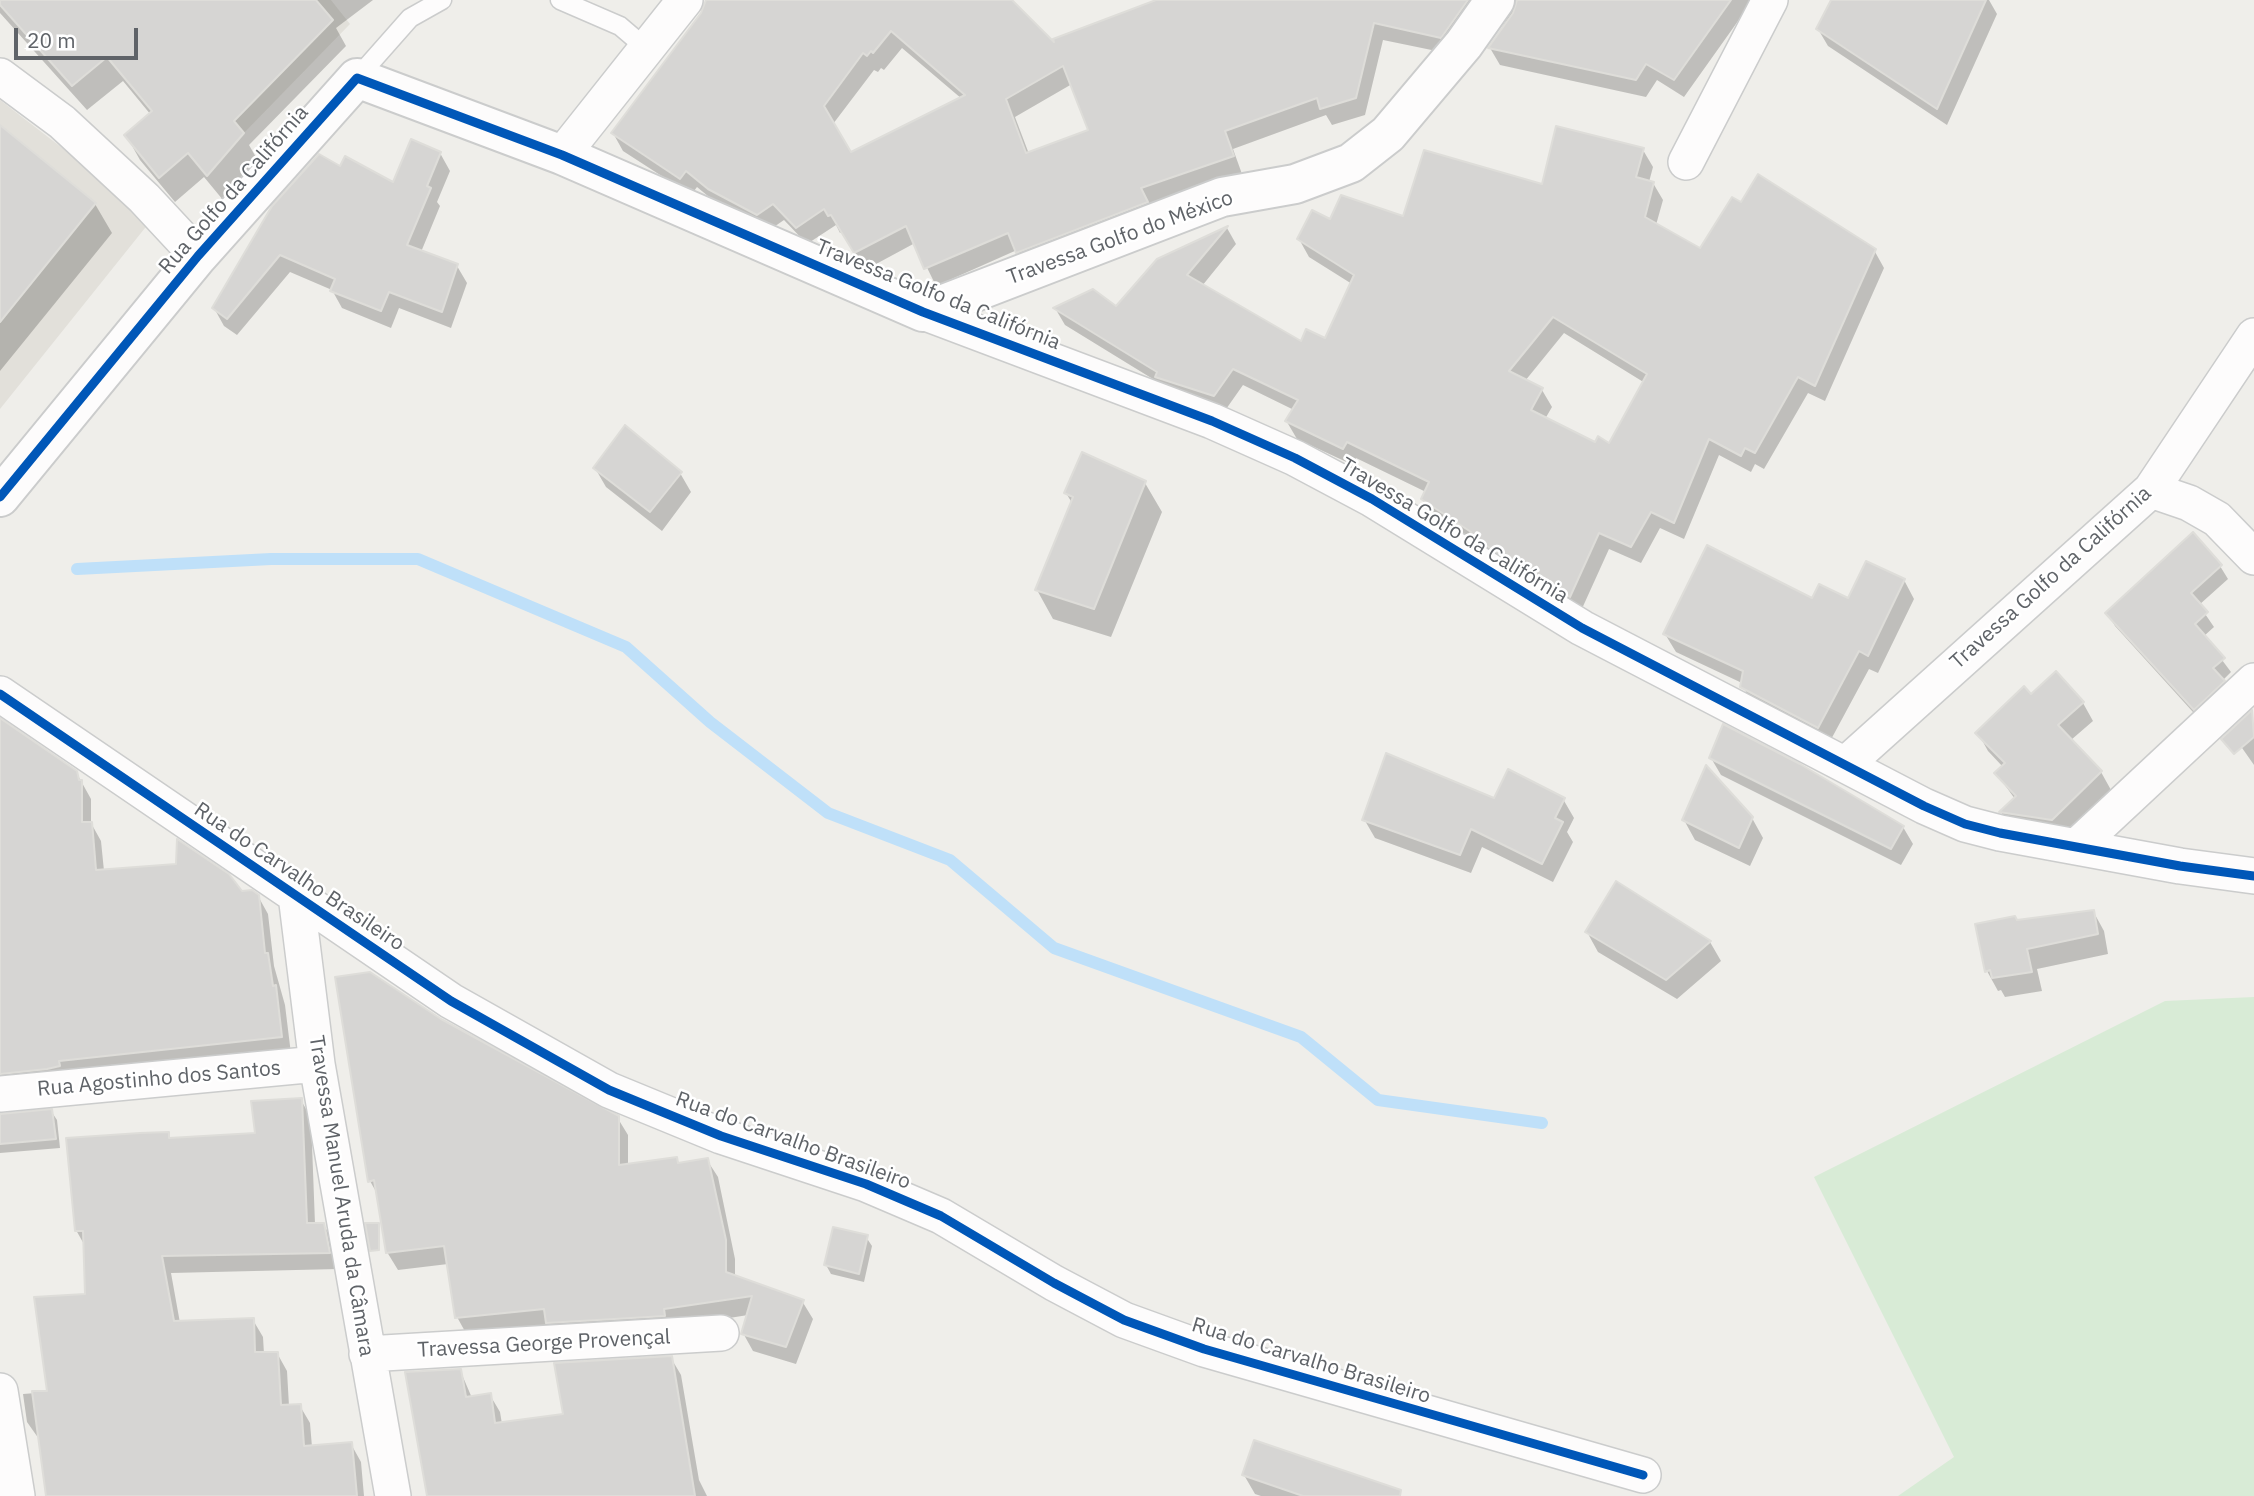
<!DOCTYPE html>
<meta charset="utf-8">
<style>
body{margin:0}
#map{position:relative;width:2254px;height:1496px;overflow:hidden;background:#efeeea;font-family:"IBM Plex Sans",sans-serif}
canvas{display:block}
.scale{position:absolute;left:14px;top:28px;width:124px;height:32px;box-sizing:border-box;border:4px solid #5f6368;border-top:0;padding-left:9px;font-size:21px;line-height:24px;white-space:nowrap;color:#5f6368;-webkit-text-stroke:5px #fff;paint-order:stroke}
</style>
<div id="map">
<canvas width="2254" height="1496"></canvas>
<div class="scale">20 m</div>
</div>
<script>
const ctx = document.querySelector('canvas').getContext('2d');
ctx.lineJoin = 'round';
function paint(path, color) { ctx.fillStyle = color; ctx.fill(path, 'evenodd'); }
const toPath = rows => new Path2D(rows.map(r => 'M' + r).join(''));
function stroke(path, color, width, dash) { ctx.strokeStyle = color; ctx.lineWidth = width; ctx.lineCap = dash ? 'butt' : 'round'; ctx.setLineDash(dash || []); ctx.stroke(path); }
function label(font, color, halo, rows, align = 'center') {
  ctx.font = font + ' "IBM Plex Sans",sans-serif'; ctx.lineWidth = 5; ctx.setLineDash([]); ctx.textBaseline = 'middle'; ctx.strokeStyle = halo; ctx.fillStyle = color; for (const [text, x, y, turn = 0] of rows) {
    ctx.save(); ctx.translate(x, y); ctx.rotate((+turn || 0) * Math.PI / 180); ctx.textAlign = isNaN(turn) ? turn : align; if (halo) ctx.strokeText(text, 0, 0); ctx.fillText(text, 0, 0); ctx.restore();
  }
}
const education = toPath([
 [134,0,331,0,350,24,244,133],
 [0,100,153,218,0,409]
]);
const green = toPath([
 [2254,997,2254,1496,1898,1496,1954,1457,1814,1177,2165,1001]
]);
const shadow = toPath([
 [0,0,373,0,336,28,346,46,249,145,257,159,223,200,204,177,175,202,140,160,126,135,151,115,123,81,87,110,0,13],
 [710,0,1010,0,1059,49,1161,0,1493,0,1451,54,1383,40,1365,115,1332,125,1326,115,1233,149,1242,174,1027,269,1017,250,936,286,915,243,865,270,843,231,840,233,836,225,807,244,784,220,768,231,720,206,697,187,691,195,623,151,613,133],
 [902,48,962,99,850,154,833,124,874,70,878,72,881,68,884,70],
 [1072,84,1090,132,1029,154,1015,117],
 [1518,0,1753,0,1684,97,1657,80,1646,97,1500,65,1490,48],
 [1833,0,1989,0,1997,14,1947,125,1828,46,1818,29],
 [0,142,95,204,112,233,0,371],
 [1643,150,1653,167,1649,182,1653,183,1663,200,1656,225,1700,250,1874,250,1884,268,1825,401,1808,393,1764,469,1755,464,1751,472,1719,455,1684,539,1660,528,1641,563,1609,549,1580,613,1433,516,1423,498,1426,492,1356,458,1353,465,1297,439,1287,422,1294,410,1243,385,1224,412,1161,384,1065,325,1055,308,1116,308,1158,261,1227,228,1236,244,1202,286,1301,343,1326,340,1352,284,1309,257,1299,239,1331,221,1404,218,1543,186],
 [1564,333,1645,383,1610,445,1596,444,1545,419,1552,407,1542,390,1525,381],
 [440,153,450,171,437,202,440,206,421,252,457,266,467,283,451,328,399,308,391,328,342,308,332,290,290,272,237,335,224,326,214,308,340,169,394,184],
 [595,468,680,473,691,492,662,531,606,487],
 [1145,483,1162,512,1111,637,1053,619,1037,590,1072,503,1066,493],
 [2220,566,2228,579,2199,605,2214,627,2204,636,2231,672,2222,681,2231,695,2202,722,2115,626,2107,613],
 [1904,580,1914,599,1878,673,1869,669,1828,745,1752,706,1742,683,1676,652,1665,634,1813,600,1849,601],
 [2030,696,2083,703,2093,721,2071,740,2101,772,2111,790,2063,838,2011,830,2001,812,2015,799,1996,773,2003,767,1988,751,1978,733],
 [0,720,76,772,91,799,91,823,101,841,104,871,258,896,268,914,274,966,285,1005,291,1054,0,1097],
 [2254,732,2254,765,2240,745],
 [1711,758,1903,827,1913,844,1901,865,1721,775],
 [1563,799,1574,818,1567,832,1573,842,1553,882,1482,847,1471,873,1375,838,1364,819,1495,800],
 [1752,818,1763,838,1750,866,1695,840,1684,820],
 [2093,911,2104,931,2108,954,2037,969,2042,991,2005,997,2001,990,1998,991,1987,971,2016,921],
 [1587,932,1710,942,1721,961,1677,999,1598,952],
 [440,1020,617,1117,628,1135,628,1165,679,1164,707,1160,718,1177,735,1259,735,1277,802,1301,813,1319,796,1364,753,1351,743,1333,748,1315,673,1327,467,1335,457,1317,448,1264,398,1270,387,1252,379,1197,370,1181],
 [301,1100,311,1118,315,1224,323,1224,334,1242,338,1269,171,1273,180,1323,253,1320,263,1337,264,1354,277,1353,287,1371,289,1406,300,1406,310,1423,312,1447,351,1444,361,1462,364,1496,48,1496,39,1439,27,1422,23,1394,49,1392,87,1296,85,1246,76,1230,168,1134,171,1140,257,1135],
 [51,1111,57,1120,60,1148,0,1153,0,1115],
 [866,1237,872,1246,864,1282,831,1274,826,1265],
 [671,1358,681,1375,699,1480,707,1496,429,1496,460,1370,472,1398,490,1395,500,1412,502,1424,565,1415],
 [1244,1475,1365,1496,1261,1496,1255,1494]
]);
const stream = toPath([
 [77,569,271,559,418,559,626,647,710,722,828,813,950,860,1054,948,1301,1037,1378,1100,1542,1123]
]);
const building = toPath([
 [0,0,316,0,333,20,234,121,244,133,207,176,188,153,159,178,124,135,152,111,107,57,72,86,0,5,0,0],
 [706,0,1012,0,1054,42,1053,39,1156,0,1468,0,1441,38,1374,23,1356,98,1320,109,1317,98,1225,131,1234,156,1141,188,1148,202,1016,253,1008,233,924,269,906,226,854,253,831,215,828,216,824,209,796,228,773,204,757,215,708,189,686,171,680,179,611,133,701,13,706,0],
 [891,31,965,95,851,152,824,106,863,53,867,56,871,51,873,53,891,31],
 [1063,66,1088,130,1026,153,1006,99,1063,66],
 [1517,0,1731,0,1674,80,1646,64,1636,80,1488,48,1513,13,1517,0],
 [1831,0,1986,0,1937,109,1816,29,1831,0],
 [0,125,96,203,0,322,0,125],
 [1556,126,1644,148,1636,177,1654,182,1645,217,1700,248,1732,197,1741,202,1758,174,1876,249,1815,386,1798,377,1755,453,1745,448,1741,456,1709,439,1674,523,1651,512,1631,547,1599,533,1570,597,1469,535,1471,532,1421,499,1429,482,1347,442,1343,449,1285,421,1298,400,1233,369,1214,396,1155,377,1157,372,1053,308,1093,289,1116,306,1157,259,1228,226,1187,275,1301,341,1306,329,1325,338,1354,275,1297,239,1312,210,1330,219,1341,195,1403,216,1424,150,1542,184,1556,126],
 [1553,317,1647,374,1609,443,1598,436,1595,442,1531,410,1543,388,1509,371,1553,317],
 [411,139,441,152,427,186,431,188,407,245,458,264,442,312,389,292,381,311,330,291,335,279,280,255,227,319,212,308,272,206,319,154,340,166,345,156,393,182,411,139],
 [625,425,682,472,650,512,593,468,625,425],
 [1082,452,1146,481,1094,609,1035,590,1073,497,1064,493,1082,452],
 [2193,532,2222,565,2191,593,2208,612,2195,624,2225,658,2213,668,2225,681,2194,710,2105,613,2193,532],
 [1707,545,1812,598,1819,584,1848,598,1866,561,1905,579,1868,656,1859,651,1818,728,1740,687,1743,671,1663,634,1707,545],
 [2056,671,2084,702,2058,725,2102,771,2052,820,1999,812,2016,796,1994,773,2005,763,1975,733,2024,686,2031,694,2056,671],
 [2252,710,2254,737,2234,754,2221,739,2252,710],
 [0,718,77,771,79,780,82,780,82,822,92,822,96,870,176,864,177,839,229,874,242,891,252,890,259,895,265,953,268,953,273,986,276,985,282,1037,59,1061,60,1066,47,1069,0,1074,0,718],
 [1723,724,1800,764,1904,826,1891,849,1709,758,1723,724],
 [1386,753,1494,798,1508,769,1565,798,1555,818,1563,822,1542,864,1471,829,1460,855,1362,820,1386,753],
 [1706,765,1753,817,1739,848,1682,820,1706,765],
 [1616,881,1711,941,1666,980,1585,932,1616,881],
 [2094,910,2098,934,2027,949,2032,972,1992,978,1990,970,1985,972,1975,924,2015,916,2017,920,2094,910],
 [370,972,441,1019,619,1116,619,1165,677,1157,678,1163,708,1158,726,1240,726,1272,804,1300,786,1347,741,1334,752,1296,664,1309,665,1316,546,1323,544,1309,455,1318,444,1246,386,1253,374,1180,368,1182,335,977,370,972],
 [302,1098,307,1223,324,1223,330,1253,162,1256,174,1321,254,1318,255,1352,278,1352,281,1405,301,1404,304,1446,352,1442,357,1496,46,1496,32,1391,47,1391,34,1297,85,1294,83,1231,75,1231,66,1138,140,1133,169,1132,169,1138,255,1133,251,1101,302,1098],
 [52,1109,56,1139,0,1144,0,1114,52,1109],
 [365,1223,379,1223,379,1250,370,1251,365,1223],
 [833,1227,868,1235,859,1274,824,1265,833,1227],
 [672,1356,695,1496,427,1496,405,1372,461,1369,466,1397,491,1393,495,1423,563,1414,554,1363,672,1356],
 [1254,1440,1401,1490,1400,1496,1303,1496,1242,1475,1254,1440]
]);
const service = toPath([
 [560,0,620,26,647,49],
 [357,78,410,18,442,0]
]);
const minor = toPath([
 [0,76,62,122,144,198,198,256],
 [562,155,685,0],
 [1686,162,1770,0],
 [923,312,1212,421,1295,458,1372,499,1582,628,1924,806,1965,824,2000,833,2180,866,2254,876],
 [2151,490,2189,503,2217,519,2254,557],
 [0,694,451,1001,609,1090,721,1136,866,1184,941,1216,1054,1283,1124,1320,1204,1349,1643,1475],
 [1846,764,2151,490,2254,336],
 [2076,847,2254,681],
 [296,895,317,1064,393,1496],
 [0,1094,317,1064],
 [367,1354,721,1333],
 [0,1391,17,1496]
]);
const tertiary = toPath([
 [0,497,198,256,357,78,562,155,923,312,1222,197,1295,184,1351,163,1388,134,1464,44,1495,0]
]);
const cycleway = toPath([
 [0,497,198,256,357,78,562,155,923,312,1212,421,1295,458,1372,499,1582,628,1924,806,1965,824,2000,833,2180,866,2254,876],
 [0,694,451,1001,609,1090,721,1136,866,1184,941,1216,1054,1283,1124,1320,1204,1349,1643,1475]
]);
const streetNames = [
 ["Rua Golfo da Califórnia",234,190,-49],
 ["Travessa Golfo do México",1120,238,-20],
 ["Travessa Golfo da Califórnia",938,295,22],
 ["Travessa Golfo da Califórnia",1454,531,31],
 ["Travessa Golfo da Califórnia",2051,578,-42],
 ["Rua do Carvalho Brasileiro",299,877,34],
 ["Rua Agostinho dos Santos",159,1079,-5],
 ["Rua do Carvalho Brasileiro",793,1141,20],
 ["Travessa Manuel Aruda da Câmara",341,1196,81],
 ["Travessa George Provençal",544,1344,-3],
 ["Rua do Carvalho Brasileiro",1311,1361,17]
];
paint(education, '#e2e0da');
paint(green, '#d8ebd6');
paint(shadow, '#0003');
stroke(stream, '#bfe0f9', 12);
paint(building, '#d6d5d3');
stroke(building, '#deddd9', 2);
stroke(service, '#cbcccc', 21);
stroke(minor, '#cbcccc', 38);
stroke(tertiary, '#cbcccc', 42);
stroke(service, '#fdfcfc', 18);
stroke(minor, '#fdfcfc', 35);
stroke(tertiary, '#fdfcfc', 38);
stroke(cycleway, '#0057b8', 9);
label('21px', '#5f6368', '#fff', streetNames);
</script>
